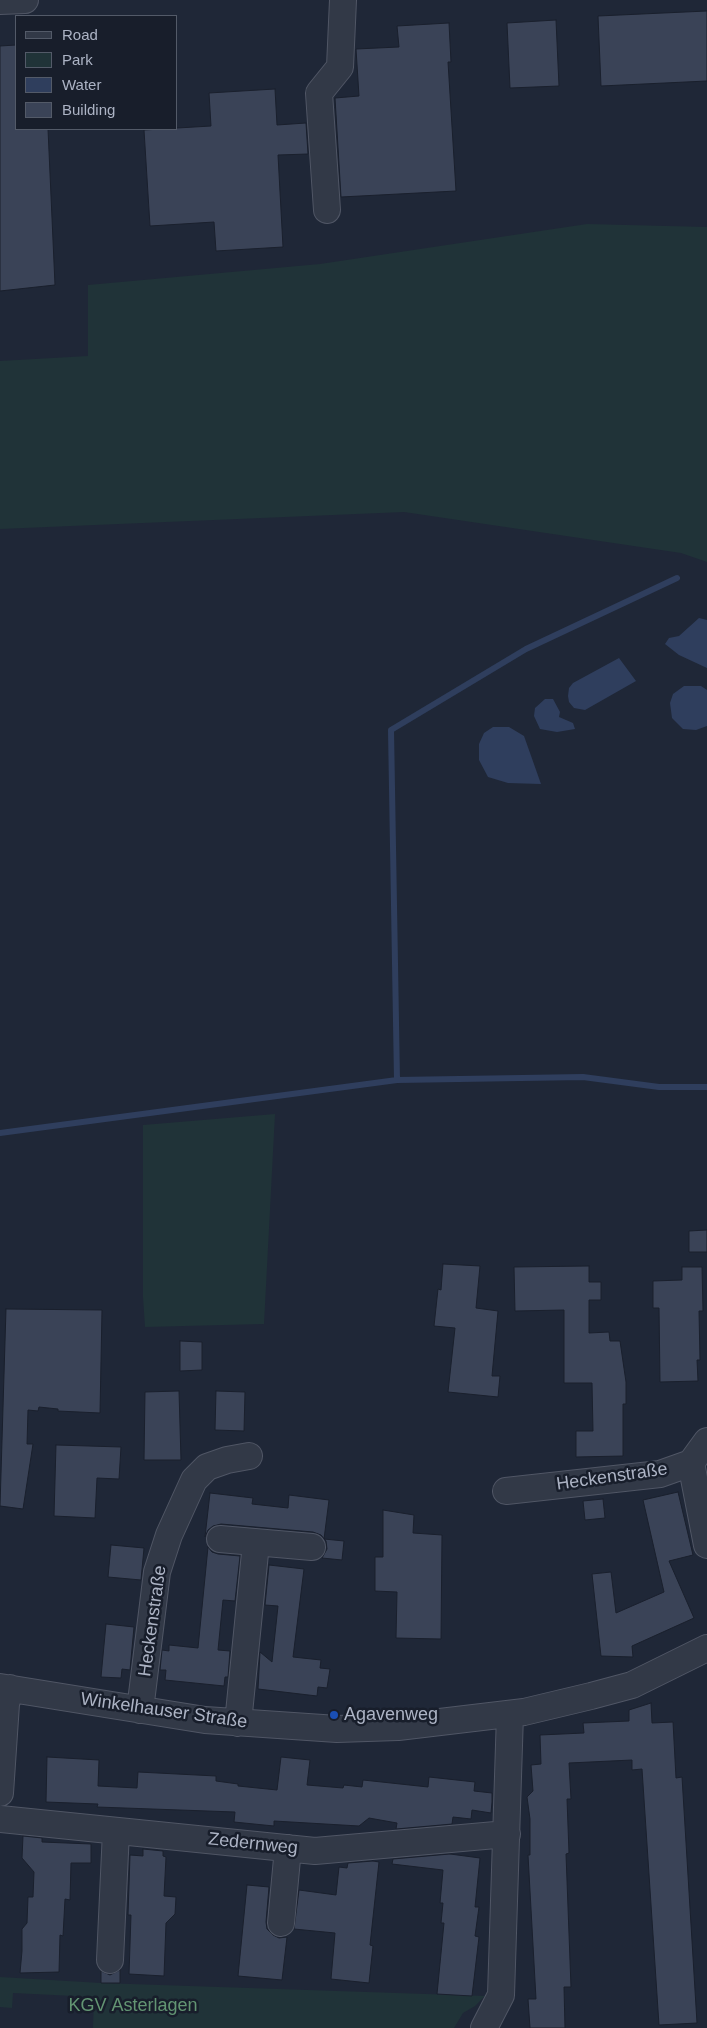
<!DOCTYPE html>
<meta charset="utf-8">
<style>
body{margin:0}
#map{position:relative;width:707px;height:2028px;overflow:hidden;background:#1f2737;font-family:Arial,sans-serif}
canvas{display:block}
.legend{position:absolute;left:15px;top:15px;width:162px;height:115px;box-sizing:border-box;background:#181e2b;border:1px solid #535a68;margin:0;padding:6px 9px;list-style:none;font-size:15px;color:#acb3c4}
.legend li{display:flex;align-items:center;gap:10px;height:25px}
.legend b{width:25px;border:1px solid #535a68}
</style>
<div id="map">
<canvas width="707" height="2028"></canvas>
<ul class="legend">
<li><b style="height:6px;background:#323947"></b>Road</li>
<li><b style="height:14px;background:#203338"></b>Park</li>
<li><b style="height:14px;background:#2f3e5d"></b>Water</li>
<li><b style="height:14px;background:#3a4357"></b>Building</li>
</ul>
</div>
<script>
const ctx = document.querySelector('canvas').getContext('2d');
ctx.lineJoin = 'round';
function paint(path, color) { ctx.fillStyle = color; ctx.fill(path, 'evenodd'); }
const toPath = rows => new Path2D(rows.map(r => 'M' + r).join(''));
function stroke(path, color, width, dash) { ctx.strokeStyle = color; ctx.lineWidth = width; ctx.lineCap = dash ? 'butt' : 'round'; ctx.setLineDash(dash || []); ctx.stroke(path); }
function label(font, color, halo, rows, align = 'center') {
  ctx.font = font + ' Arial,sans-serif'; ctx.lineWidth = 5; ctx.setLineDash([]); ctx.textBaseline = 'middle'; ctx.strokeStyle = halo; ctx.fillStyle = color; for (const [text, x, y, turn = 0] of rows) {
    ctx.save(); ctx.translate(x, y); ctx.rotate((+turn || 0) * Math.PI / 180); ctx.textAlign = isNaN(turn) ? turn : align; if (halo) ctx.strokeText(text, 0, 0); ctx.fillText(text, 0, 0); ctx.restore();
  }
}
const green = toPath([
 [587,224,707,227,707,562,681,553,404,512,0,529,0,361,88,356,88,285,320,264],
 [275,1114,264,1324,145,1327,143,1297,143,1125],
 [0,1977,101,1983,485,1996,475,2006,463,2013,454,2028,93,2028,94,1997,13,1993,12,2008,0,2007]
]);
const water = toPath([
 [699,618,707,620,707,668,679,655,665,644,669,638,679,636],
 [619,658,636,681,585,710,574,708,569,702,568,696,569,688,573,683],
 [684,686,701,686,707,690,707,726,696,730,683,729,672,718,670,703,673,694],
 [545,699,553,699,560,712,559,717,573,723,575,729,557,732,540,729,534,716,535,708],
 [493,727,509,727,524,736,541,784,508,783,488,777,479,760,479,744,484,733]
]);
const stream = toPath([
 [397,1080,391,730,526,649,677,578],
 [0,1133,397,1080,583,1077,659,1087,707,1087]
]);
const building = toPath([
 [707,11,707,81,601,86,598,16,707,11],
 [556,20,559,86,510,88,507,23,556,20],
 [449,23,451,62,448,62,456,191,341,197,335,98,359,96,356,49,399,47,397,26,449,23],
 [16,45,16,129,48,129,55,285,0,291,0,46,16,45],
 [275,89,277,125,306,123,308,154,278,155,283,247,216,251,214,222,150,226,144,130,211,126,209,93,275,89],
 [707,1230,707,1252,689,1252,689,1231,707,1230],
 [443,1264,480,1266,476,1308,498,1311,492,1376,500,1376,498,1397,448,1392,455,1328,434,1326,438,1289,441,1290,443,1264],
 [589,1266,589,1282,601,1282,601,1300,589,1300,589,1333,609,1332,610,1341,620,1341,626,1382,626,1404,623,1404,623,1456,576,1457,576,1431,593,1431,592,1383,564,1383,564,1310,515,1311,514,1267,589,1266],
 [682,1267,702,1267,703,1311,699,1311,700,1360,697,1360,698,1381,660,1382,659,1308,653,1308,653,1281,682,1280,682,1267],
 [6,1309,102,1310,100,1413,58,1411,58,1409,39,1407,38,1411,28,1410,27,1444,33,1444,23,1509,0,1506,6,1309],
 [180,1341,202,1342,202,1370,180,1371,180,1341],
 [179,1391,181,1460,144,1460,145,1392,179,1391],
 [216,1391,245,1392,244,1431,215,1430,216,1391],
 [56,1445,121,1447,119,1479,97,1478,95,1518,54,1516,56,1445],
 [678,1492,693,1555,669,1561,694,1618,632,1646,633,1657,601,1656,592,1574,611,1572,616,1613,664,1592,643,1500,678,1492],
 [210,1493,253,1498,252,1504,288,1508,289,1495,329,1500,324,1539,344,1541,342,1560,322,1558,327,1549,326,1541,321,1535,313,1532,221,1524,213,1526,208,1530,205,1537,210,1493],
 [603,1499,605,1518,585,1520,583,1501,603,1499],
 [383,1510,414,1515,413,1533,442,1535,441,1639,396,1638,397,1592,375,1591,375,1557,383,1557,383,1510],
 [111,1545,144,1548,141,1580,108,1577,111,1545],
 [208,1547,212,1552,218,1554,240,1556,235,1601,223,1600,218,1650,230,1651,228,1677,225,1677,224,1686,165,1680,166,1670,160,1670,162,1650,169,1651,169,1645,198,1648,208,1547],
 [269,1565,304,1569,293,1657,321,1660,320,1668,330,1669,327,1688,318,1687,317,1696,258,1689,260,1652,272,1662,278,1606,265,1605,269,1565],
 [106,1624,134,1627,130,1670,122,1669,121,1678,101,1677,106,1624],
 [651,1703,652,1723,673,1722,676,1778,682,1777,697,2023,659,2025,642,1769,632,1770,632,1760,569,1763,571,1799,567,1799,569,1853,566,1854,571,1987,564,1987,565,2028,530,2028,528,1999,536,1999,528,1855,530,1855,530,1819,527,1797,533,1791,531,1765,541,1764,540,1735,584,1733,583,1723,629,1721,629,1710,651,1703],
 [47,1757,99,1760,98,1786,137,1788,138,1772,216,1776,216,1781,238,1784,238,1786,277,1790,281,1757,310,1760,307,1785,343,1788,344,1785,362,1787,363,1780,428,1787,429,1777,475,1782,474,1791,492,1793,492,1802,491,1813,472,1810,471,1819,453,1817,452,1824,396,1829,397,1823,369,1818,359,1826,274,1821,274,1826,234,1822,235,1812,97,1807,98,1804,46,1802,47,1757],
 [23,1836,42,1838,42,1842,91,1844,91,1863,71,1863,70,1900,65,1899,63,1936,60,1935,59,1972,20,1973,22,1951,22,1929,27,1923,28,1897,33,1897,34,1872,22,1858,23,1836],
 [143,1849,163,1851,163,1856,166,1857,164,1896,176,1897,175,1914,166,1923,164,1976,129,1974,131,1915,128,1915,130,1855,143,1856,143,1849],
 [450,1854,480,1858,475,1907,479,1907,475,1936,479,1937,472,1996,437,1994,444,1923,441,1923,443,1903,440,1903,443,1870,392,1864,393,1859,450,1854],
 [373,1861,379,1862,370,1945,373,1946,369,1983,331,1979,335,1933,294,1929,299,1890,336,1895,339,1867,347,1868,348,1863,373,1861],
 [247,1885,269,1887,266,1922,267,1929,273,1935,279,1938,287,1937,282,1980,238,1976,247,1885],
 [120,1970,120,1983,101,1983,101,1971,110,1975,120,1970]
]);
const minor = toPath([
 [0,1,25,0],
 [327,210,319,93,340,67,343,0],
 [691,1463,707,1545],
 [506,1491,660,1474,691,1463,707,1441],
 [220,1539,312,1547],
 [0,1687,205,1720,337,1729,398,1727,524,1712,591,1696,632,1685,707,1648],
 [140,1710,157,1572,169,1535,194,1480,207,1467,227,1460,249,1456],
 [238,1723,256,1543],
 [0,1793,6,1704,10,1688],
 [0,1819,315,1851,507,1834],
 [281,1923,288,1848],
 [110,1960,116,1831],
 [484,2028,501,1995,510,1714]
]);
const markers = [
 [334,1715,5,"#1a4fb4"]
];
const streetNames = [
 ["Heckenstraße",612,1477,-8],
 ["Heckenstraße",153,1621,-82],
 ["Winkelhauser Straße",164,1711,8],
 ["Zedernweg",253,1844,6]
];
const poiNames = [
 ["Agavenweg",344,1715]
];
const parkNames = [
 ["KGV Asterlagen",133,2006]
];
paint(green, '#203338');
paint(water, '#2f3e5d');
stroke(stream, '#2f3e5d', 6);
paint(building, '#3a4357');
stroke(building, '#1a202d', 1);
stroke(minor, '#505665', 28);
stroke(minor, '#323947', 26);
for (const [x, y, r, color] of markers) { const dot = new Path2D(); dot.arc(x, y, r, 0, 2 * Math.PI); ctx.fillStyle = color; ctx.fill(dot); stroke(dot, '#181e2b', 2); }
label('18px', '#acb3c4', '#181e2b', streetNames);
label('18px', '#acb3c4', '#181e2b', poiNames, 'left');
label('18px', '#639573', '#181e2b', parkNames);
</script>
